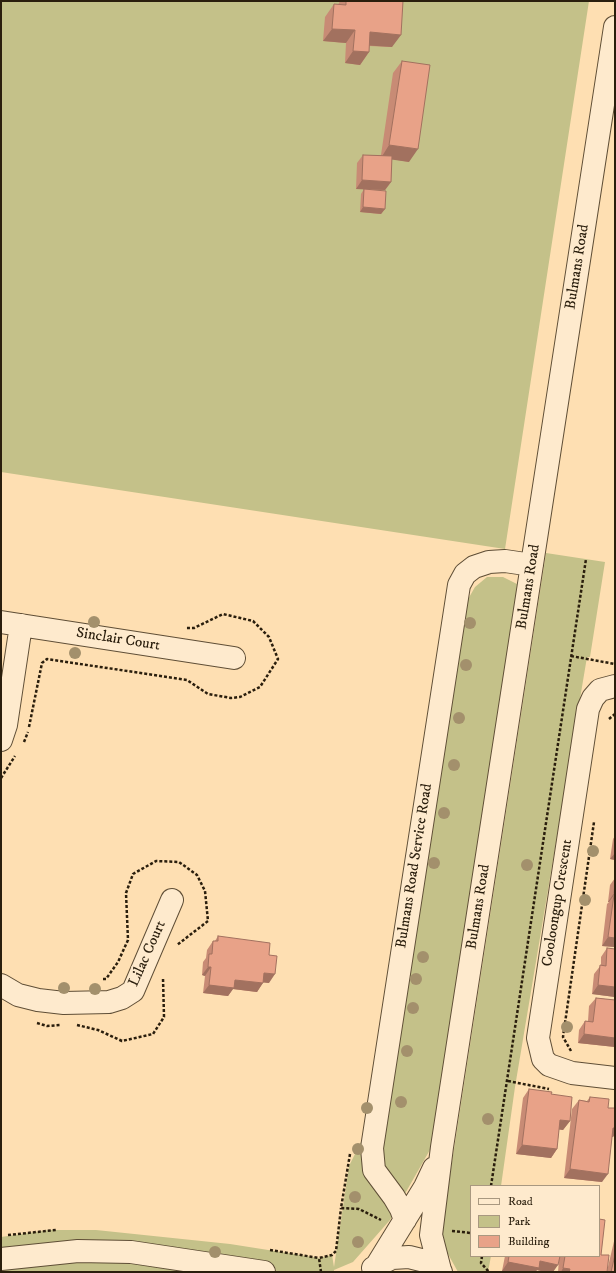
<!DOCTYPE html>
<style>
body{margin:0}
#map{position:relative;width:616px;height:1273px;overflow:hidden;background:#fedfb2;font-family:"IM FELL DW Pica",serif}
canvas{display:block}
.frame{position:absolute;inset:0;border:2px solid #2a1e0d;pointer-events:none}
.legend{position:absolute;left:470px;top:1185px;width:130px;height:72px;box-sizing:border-box;background:#feeacd;border:1px solid #a99880;margin:0;padding:5px 7px;list-style:none;font-size:12px;color:#2a1e0d}
.legend li{display:flex;align-items:center;gap:8px;height:20px}
.legend b{width:20px;border:1px solid #a99880}
</style>
<div id="map">
<canvas width="616" height="1273"></canvas>
<div class="frame"></div>
<ul class="legend">
<li><b style="height:5px;background:#feeacd"></b>Road</li>
<li><b style="height:11px;background:#c4c189"></b>Park</li>
<li><b style="height:11px;background:#e8a288"></b>Building</li>
</ul>
</div>
<script>
const ctx = document.querySelector('canvas').getContext('2d');
ctx.lineJoin = 'round';
function paint(path, color) { ctx.fillStyle = color; ctx.fill(path, 'evenodd'); }
const toPath = rows => new Path2D(rows.map(r => 'M' + r).join(''));
function stroke(path, color, width, dash) { ctx.strokeStyle = color; ctx.lineWidth = width; ctx.lineCap = dash ? 'butt' : 'round'; ctx.setLineDash(dash || []); ctx.stroke(path); }
function label(font, color, halo, rows, align = 'center') {
  ctx.font = font + ' "IM FELL DW Pica",serif'; ctx.lineWidth = 3.5; ctx.setLineDash([]); ctx.textBaseline = 'middle'; ctx.strokeStyle = halo; ctx.fillStyle = color; for (const [text, x, y, turn = 0] of rows) {
    ctx.save(); ctx.translate(x, y); ctx.rotate((+turn || 0) * Math.PI / 180); ctx.textAlign = isNaN(turn) ? turn : align; if (halo) ctx.strokeText(text, 0, 0); ctx.fillText(text, 0, 0); ctx.restore();
  }
}
const green = toPath([
 [1,1,589,1,505,549,1,472],
 [546,553,605,562,590,657,587,657,515,1087,501,1186,471,1186,471,1256,491,1256,488,1272,458,1272,443,1245,443,1220],
 [487,577,503,577,517,584,515,606,431,1148,390,1220,353,1262,334,1270,334,1272,1,1272,1,1237,49,1230,96,1230,230,1244,319,1258,332,1255,334,1267,349,1166,393,1078,467,601,475,587]
]);
const path = toPath([
 [571,656,615,664],
 [609,719,615,714],
 [29,727,42,663,47,659,187,680,208,694,231,698,240,697,260,687,278,659,269,637,253,621,223,614,194,628,185,628],
 [24,742,28,732],
 [1,778,15,756],
 [103,979,106,979,118,962,128,940,126,893,133,874,156,861,179,862,197,875,205,891,208,921,177,945],
 [37,1023,47,1026,60,1025],
 [77,1025,98,1030,122,1041,153,1034,164,1017,163,978],
 [571,1051,563,1037,594,822],
 [508,1081,549,1089],
 [350,1154,341,1208,359,1209,381,1220],
 [491,1186,586,559],
 [452,1231,471,1233],
 [8,1235,56,1230],
 [270,1250,319,1258],
 [482,1256,481,1263,489,1272],
 [321,1272,319,1258,332,1255,336,1251,341,1208]
]);
const minor = toPath([
 [1,622,234,658],
 [615,686,600,690,593,698,588,709,538,1038,543,1059,549,1065,572,1073,615,1078],
 [1,740,6,725,21,625],
 [1,985,18,995,38,1000,64,1003,109,1002,122,998,133,991,172,900],
 [405,1220,401,1209,394,1197,374,1170,372,1148,459,585,465,574,474,567,489,562,505,561,532,565],
 [1,1259,78,1251,131,1252,264,1272],
 [377,1265,425,1187,434,1168],
 [373,1268,392,1258,409,1257,425,1261,441,1272],
 [440,1270,431,1235,442,1147,615,27]
]);
const trees = [
 [94,622],
 [470,623],
 [75,653],
 [466,665],
 [459,718],
 [454,765],
 [444,813],
 [593,851],
 [434,863],
 [527,865],
 [585,900],
 [423,957],
 [416,979],
 [64,988],
 [95,989],
 [413,1008],
 [567,1027],
 [407,1051],
 [401,1102],
 [367,1108],
 [488,1119],
 [358,1149],
 [355,1197],
 [358,1242],
 [215,1252]
];
const wall = toPath([
 [340,1,403,1,392,47,369,46,369,52,360,65,345,63,346,43,323,41,325,17,334,4,338,5],
 [402,61,409,162,392,159,391,182,385,190,356,189,357,163,363,155,381,155,393,73],
 [364,189,385,209,381,214,360,212,361,194],
 [615,836,615,860,610,859,613,839],
 [615,878,615,947,602,946,607,904,609,902,608,902,610,885],
 [218,936,269,955,269,983,263,982,257,992,233,989,228,996,203,993,205,976,202,975,203,962,206,958,207,950,213,941,215,941],
 [607,948,615,997,592,994,594,974,601,965,601,957],
 [596,998,615,1000,615,1047,578,1043,579,1030,585,1021,588,1021,589,1006],
 [529,1089,551,1094,570,1121,563,1130,559,1129,557,1149,551,1158,516,1154,523,1098],
 [590,1097,608,1108,615,1108,615,1134,613,1137,612,1137,602,1182,564,1178,572,1109,579,1100,587,1101],
 [615,1237,615,1272,558,1272,559,1259,553,1272,545,1272,537,1270,502,1271,505,1256,599,1256,601,1255,607,1271]
]);
const shadedWall = toPath([
 [332,29,355,30,346,43,323,41],
 [370,32,401,35,392,47,361,45],
 [353,51,369,52,360,65,345,63],
 [389,145,418,149,409,162,381,158],
 [362,180,391,182,385,190,356,189],
 [363,207,385,209,381,214,360,212],
 [615,853,615,860,610,859],
 [614,893,615,893,615,902,614,895,609,902,608,902],
 [608,937,615,938,615,947,602,946],
 [208,967,211,967,205,976,202,975],
 [264,973,275,974,269,983,258,982],
 [235,980,263,983,257,992,233,989,228,996,203,993,209,985],
 [598,985,615,987,615,997,592,994],
 [584,1034,615,1038,615,1047,578,1043],
 [560,1120,570,1121,563,1130,554,1129],
 [613,1128,615,1128,615,1134,613,1137,607,1136],
 [522,1145,557,1149,551,1158,516,1154],
 [570,1169,608,1174,602,1182,564,1178],
 [540,1261,558,1265,553,1272,545,1272,537,1270,536,1272,507,1272,502,1271,508,1262],
 [563,1268,570,1269,568,1272,561,1272]
]);
const building = toPath([
 [346,1,403,1,401,35,370,32,369,52,353,51,355,30,332,29,334,4,346,5,346,1],
 [402,61,430,65,418,149,389,145,402,61],
 [363,155,392,156,391,182,362,180,363,155],
 [364,189,386,191,385,209,363,207,364,189],
 [615,883,615,893,614,893,615,883],
 [614,895,615,895,615,938,608,937,614,895],
 [218,936,270,943,269,955,277,956,275,974,264,973,263,983,235,980,234,988,209,985,211,967,208,967,209,954,212,954,213,941,218,941,218,936],
 [607,948,615,949,615,987,598,985,600,965,606,966,607,948],
 [596,998,615,1000,615,1038,584,1034,585,1021,593,1022,596,998],
 [529,1089,552,1092,551,1094,572,1097,570,1121,560,1120,557,1149,522,1145,529,1089],
 [590,1097,609,1099,608,1108,615,1108,615,1128,613,1128,608,1174,570,1169,579,1100,589,1102,590,1097],
 [599,1219,605,1220,601,1255,609,1255,607,1272,569,1272,570,1269,563,1268,565,1256,599,1256,599,1219],
 [615,1255,615,1272,611,1272,615,1255],
 [509,1256,560,1256,558,1265,540,1261,539,1268,508,1262,509,1256]
]);
const streetNames = [
 ["Bulmans Road",578,267,-81],
 ["Bulmans Road",529,587,-81],
 ["Sinclair Court",118,640,9],
 ["Bulmans Road Service Road",415,866,-81],
 ["Cooloongup Crescent",558,903,-81],
 ["Bulmans Road",479,907,-81],
 ["Lilac Court",148,954,-66]
];
paint(green, '#c4c189');
stroke(minor, '#5f4e36', 24);
stroke(path, '#2a1e0d', 2.5, [3, 2]);
stroke(minor, '#feeacd', 22);
ctx.fillStyle = '#a3906c';
for (const [x, y] of trees) { ctx.beginPath(); ctx.arc(x, y, 6, 0, 2 * Math.PI); ctx.fill(); }
paint(wall, '#c88b75');
paint(shadedWall, '#a2715f');
paint(building, '#e8a288');
stroke(building, '#a2715f', 1);
label('15px', '#2a1e0d', '#feeacd', streetNames);
</script>
